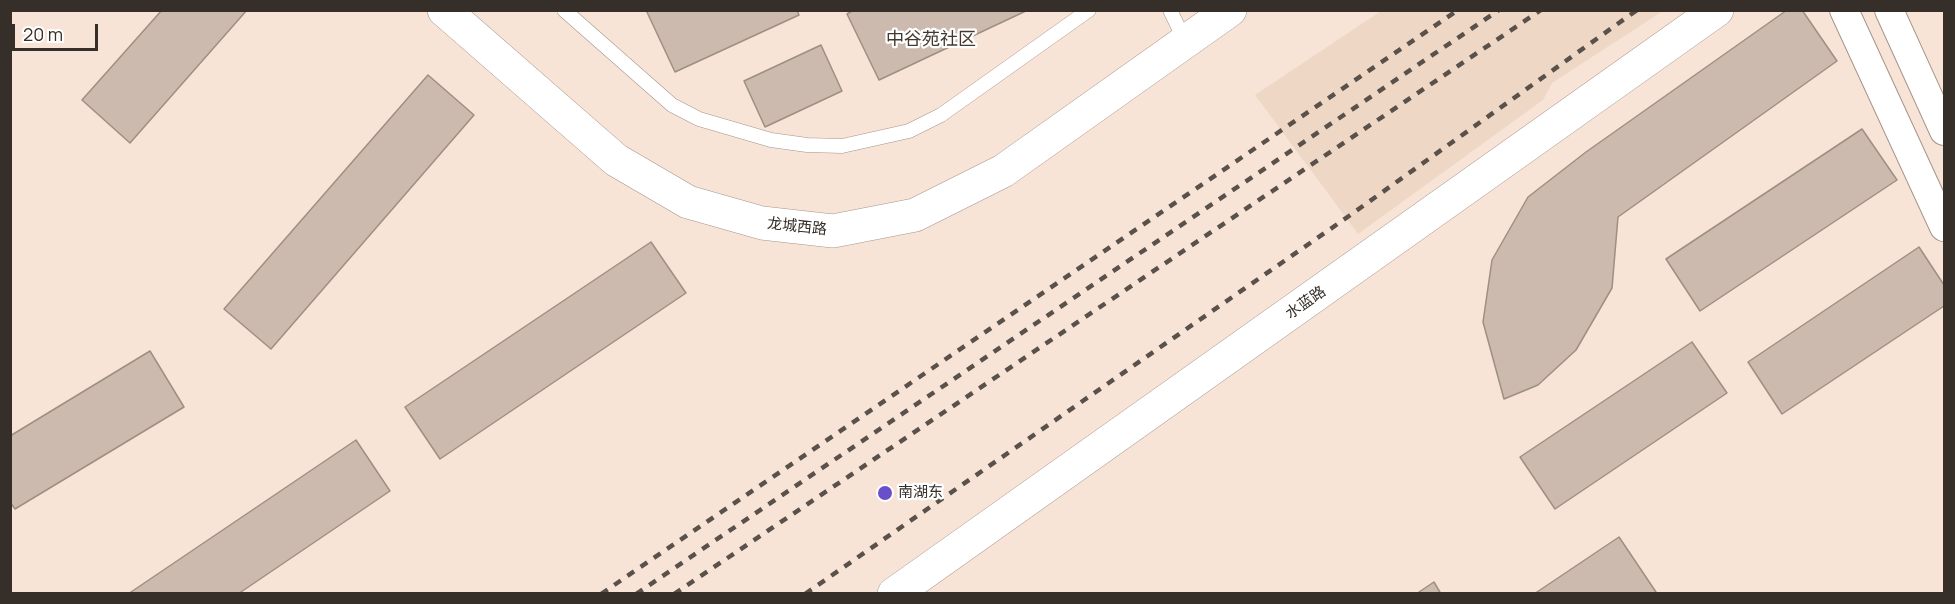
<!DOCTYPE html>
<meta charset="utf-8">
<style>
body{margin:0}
#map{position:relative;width:1955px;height:604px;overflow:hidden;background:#f7e4d7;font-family:Manrope,sans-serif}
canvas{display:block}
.frame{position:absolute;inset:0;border:12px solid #352e29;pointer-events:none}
.scale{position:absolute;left:12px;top:24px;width:86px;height:27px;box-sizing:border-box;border:3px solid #352e29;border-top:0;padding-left:8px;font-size:18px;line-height:21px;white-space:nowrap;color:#352e29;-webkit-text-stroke:4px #fff;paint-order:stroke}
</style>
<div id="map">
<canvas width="1955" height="604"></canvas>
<div class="frame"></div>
<div class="scale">20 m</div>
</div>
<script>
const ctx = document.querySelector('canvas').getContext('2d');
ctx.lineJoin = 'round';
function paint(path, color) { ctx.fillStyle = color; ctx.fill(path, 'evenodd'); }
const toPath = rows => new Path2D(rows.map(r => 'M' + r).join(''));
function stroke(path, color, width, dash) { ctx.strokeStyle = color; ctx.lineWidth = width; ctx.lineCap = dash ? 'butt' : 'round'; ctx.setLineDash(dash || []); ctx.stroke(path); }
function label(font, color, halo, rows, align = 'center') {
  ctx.font = font + ' Manrope,"Noto Sans SC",sans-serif'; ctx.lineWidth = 4.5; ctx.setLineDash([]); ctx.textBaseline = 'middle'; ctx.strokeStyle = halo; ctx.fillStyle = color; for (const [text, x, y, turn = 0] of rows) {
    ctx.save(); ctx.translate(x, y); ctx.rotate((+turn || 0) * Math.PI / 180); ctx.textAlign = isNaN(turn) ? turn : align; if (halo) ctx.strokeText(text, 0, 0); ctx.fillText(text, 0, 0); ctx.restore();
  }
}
const built = toPath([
 [1381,11,1381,10,1663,11,1552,83,1543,100,1358,234,1255,95]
]);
const building = toPath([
 [162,10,247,10,130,143,82,100,162,10],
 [646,10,797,10,799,15,675,72,646,10],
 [854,10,1028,10,879,80,847,14,854,10],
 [1787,10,1802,10,1837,61,1618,217,1612,288,1576,350,1538,385,1504,399,1483,322,1492,260,1528,197,1586,152,1787,10],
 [821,45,842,91,765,127,744,81,821,45],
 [428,75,474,115,271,349,224,309,428,75],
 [1862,129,1897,180,1700,311,1666,259,1862,129],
 [651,242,686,293,440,459,405,407,651,242],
 [1919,247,1944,285,1944,306,1782,414,1748,362,1919,247],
 [1692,342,1727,393,1555,509,1520,457,1692,342],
 [150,351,184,407,15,509,10,502,10,436,150,351],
 [356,440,390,491,238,594,128,594,356,440],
 [1619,537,1656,592,1654,594,1534,594,1619,537],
 [1434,582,1441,594,1416,594,1434,582]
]);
const lane = toPath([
 [564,10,672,105,699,119,771,140,807,145,842,146,909,131,941,115,1089,10],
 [1170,10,1185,41]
]);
const street = toPath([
 [1844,10,1944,227],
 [1889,10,1944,131]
]);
const secondary = toPath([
 [444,10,616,160,688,202,762,223,833,231,915,215,1003,171,1230,10],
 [894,594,1717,10]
]);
const rail = toPath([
 [601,594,1458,10],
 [636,594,1499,10],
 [674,594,1541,10],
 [805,594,1349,216,1637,10]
]);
const markers = [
 [885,493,8,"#6850c9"]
];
const streetNames = [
 ["龙城西路",797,227,6],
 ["水蓝路",1306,303,-35]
];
const poiNames = [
 ["南湖东",898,493]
];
const quarterNames = [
 ["中谷苑社区",931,40]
];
paint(built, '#efd7c5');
paint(building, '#ccbaae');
stroke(building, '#9f8e82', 1.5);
stroke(lane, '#a69589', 15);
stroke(street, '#a69589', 30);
stroke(secondary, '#a69589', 34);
stroke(lane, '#fff', 14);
stroke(street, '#fff', 28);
stroke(secondary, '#fff', 33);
stroke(rail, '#5a514b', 4.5, [8, 8]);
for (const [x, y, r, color] of markers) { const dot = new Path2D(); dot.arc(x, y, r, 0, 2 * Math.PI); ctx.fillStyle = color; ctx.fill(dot); stroke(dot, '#fff', 2); }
label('15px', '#352e29', '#fff', streetNames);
label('15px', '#352e29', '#fff', poiNames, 'left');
label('18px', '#46382e', '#fff', quarterNames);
</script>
